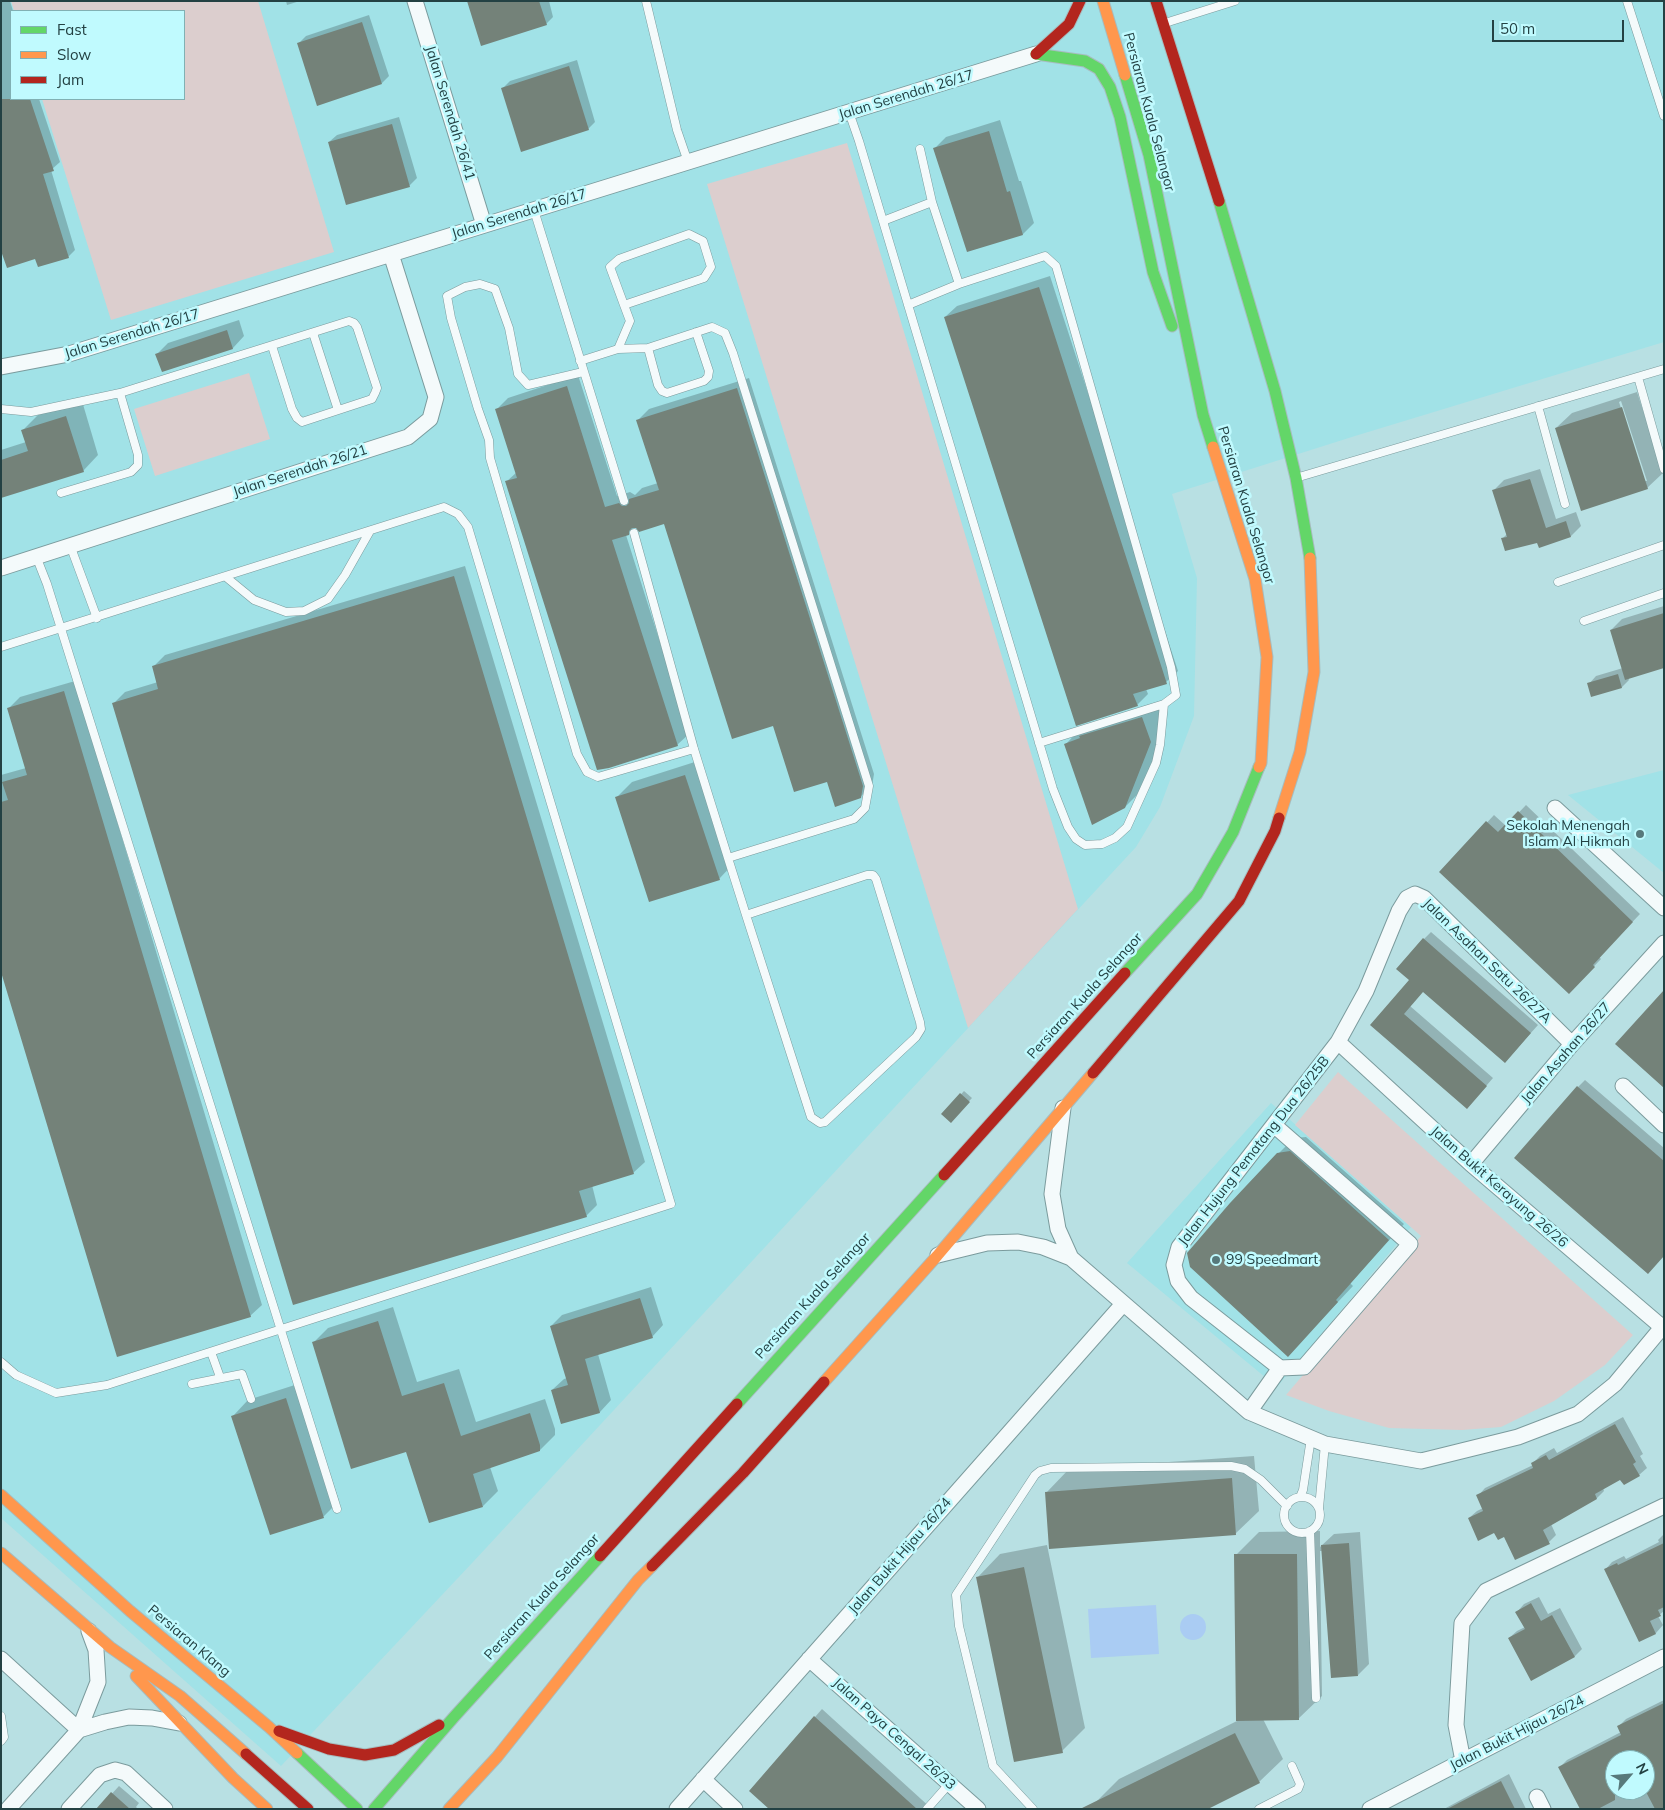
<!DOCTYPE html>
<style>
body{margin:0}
#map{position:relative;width:1665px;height:1810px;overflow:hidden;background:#b8e0e3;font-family:Mulish,sans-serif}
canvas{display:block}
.frame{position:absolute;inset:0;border:2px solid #234143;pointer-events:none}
.legend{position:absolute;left:10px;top:10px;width:175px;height:90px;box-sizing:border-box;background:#c0fafe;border:1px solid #81b0b3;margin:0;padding:6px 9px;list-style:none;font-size:15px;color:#234143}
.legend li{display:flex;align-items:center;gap:10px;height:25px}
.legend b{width:25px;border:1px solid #81b0b3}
.north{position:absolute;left:1605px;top:1750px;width:50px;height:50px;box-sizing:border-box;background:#c0fafe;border:1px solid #81b0b3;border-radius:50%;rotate:63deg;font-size:14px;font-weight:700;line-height:20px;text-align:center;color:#234143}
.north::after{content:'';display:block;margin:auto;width:18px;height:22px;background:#57797b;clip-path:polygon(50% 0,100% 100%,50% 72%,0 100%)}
.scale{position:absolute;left:1492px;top:20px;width:132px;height:22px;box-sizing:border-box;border:2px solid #234143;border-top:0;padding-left:6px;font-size:15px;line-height:18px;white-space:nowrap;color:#234143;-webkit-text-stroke:4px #c0fafe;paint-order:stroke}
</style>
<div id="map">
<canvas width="1665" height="1810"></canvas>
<div class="frame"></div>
<ul class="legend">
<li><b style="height:6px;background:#63d668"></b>Fast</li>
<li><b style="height:6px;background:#ff974d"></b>Slow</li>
<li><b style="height:6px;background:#b3261e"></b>Jam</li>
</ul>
<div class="north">N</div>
<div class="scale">50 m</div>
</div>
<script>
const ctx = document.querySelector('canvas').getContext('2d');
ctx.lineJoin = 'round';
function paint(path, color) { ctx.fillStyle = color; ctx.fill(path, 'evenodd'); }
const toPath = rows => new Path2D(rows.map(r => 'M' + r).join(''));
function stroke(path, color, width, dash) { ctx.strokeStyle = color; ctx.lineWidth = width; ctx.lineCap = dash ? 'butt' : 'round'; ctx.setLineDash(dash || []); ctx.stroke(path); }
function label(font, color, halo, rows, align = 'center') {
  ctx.font = font + ' Mulish,sans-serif'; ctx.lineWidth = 5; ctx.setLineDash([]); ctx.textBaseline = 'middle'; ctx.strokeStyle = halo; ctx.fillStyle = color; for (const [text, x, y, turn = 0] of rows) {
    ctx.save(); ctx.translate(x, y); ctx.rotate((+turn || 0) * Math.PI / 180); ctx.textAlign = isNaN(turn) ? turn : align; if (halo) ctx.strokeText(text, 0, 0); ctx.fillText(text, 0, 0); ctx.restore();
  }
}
const built = toPath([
 [1,1,1664,1,1664,342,1355,436,1172,494,1197,578,1194,716,1160,807,1136,847,473,1562,281,1766,1,1518],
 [11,11,184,11,184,99,11,99],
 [1664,770,1664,873,1568,795],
 [1271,1103,1411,1227,1277,1387,1127,1263]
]);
const green = toPath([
 [11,1,258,1,334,252,111,320,42,99,184,99,184,11,14,11],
 [847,143,1078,909,968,1028,707,184],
 [249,373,270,439,155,476,134,409],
 [1338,1072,1633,1335,1605,1365,1554,1401,1501,1427,1462,1430,1389,1428,1329,1411,1286,1395,1421,1236,1295,1125]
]);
const water = toPath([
 [1156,1605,1159,1654,1091,1658,1088,1609],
 '1180 1627a13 13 0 1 1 26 0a13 13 0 1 1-26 0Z'
]);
const shadow = toPath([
 [1,1,10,1,13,11,11,11,11,99,39,99,60,162,51,170,75,250,68,257,1,189],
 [286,1,300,1,287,5],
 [468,1,549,1,553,17,546,24],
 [369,15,389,76,382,83,298,44,306,36],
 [577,60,595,122,588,129,502,89,510,81],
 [399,117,417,178,409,186,329,142,337,135],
 [1000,120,1019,181,1021,181,1034,223,1023,234,968,251,935,148,946,137],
 [1050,276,1178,671,1166,682,1146,689,1148,694,1137,705,945,317,957,306],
 [239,320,244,336,233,348,162,370,157,354,168,343],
 [578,375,617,496,630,492,635,495,642,488,658,483,638,420,649,409,749,378,874,774,872,786,860,797,828,781,774,724,664,523,635,527,626,535,689,734,677,745,506,482,517,472,497,409,508,398],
 [1637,392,1663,473,1647,488,1556,428,1572,413],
 [1621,401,1647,481,1644,481,1619,402],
 [82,401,98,455,83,471,1,496,1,450,26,442,22,431,38,415],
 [1540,469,1556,519,1576,512,1581,526,1571,536,1539,546,1538,541,1502,539,1507,534,1494,490,1504,480],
 [465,566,645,1162,633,1173,592,1185,597,1205,586,1216,113,704,125,692,158,682,153,667,165,655],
 [1664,606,1664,667,1628,677,1629,680,1622,687,1589,684,1596,676,1623,668,1611,630,1622,619],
 [75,681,262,1305,250,1316,1,968,1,775,26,768,8,709,20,697],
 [1157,702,1166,726,1141,791,1125,807,1066,744,1081,728,1096,721],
 [701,760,734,863,719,879,616,798,632,782],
 [1526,805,1640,914,1599,957,1601,959,1576,985,1441,872,1494,815,1506,826],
 [1431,932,1538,1025,1512,1054,1423,991,1410,1006,1493,1078,1474,1100,1372,1024,1411,980,1424,939],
 [1585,1080,1664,1148,1664,1255,1578,1087],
 [964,1091,972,1098,951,1121,943,1114],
 [1306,1137,1404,1224,1350,1283,1353,1286,1288,1355,1278,1154,1294,1138],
 [651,1287,663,1325,652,1337,598,1354,611,1400,600,1412,561,1423,552,1390,564,1379,567,1378,551,1326,562,1315],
 [393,1307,417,1382,459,1369,476,1422,545,1399,555,1429,555,1435,540,1450,490,1467,498,1491,483,1506,407,1450,313,1343,328,1328],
 [301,1383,339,1501,324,1516,271,1534,233,1416,248,1400],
 [1623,1417,1643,1454,1640,1456,1647,1468,1639,1475,1621,1478,1603,1488,1604,1491,1597,1498,1551,1524,1556,1535,1549,1542,1504,1535,1469,1518,1477,1511,1483,1508,1478,1496,1485,1488,1533,1465,1532,1464,1540,1456,1554,1448,1557,1453],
 [1254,1456,1259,1511,1235,1534,1046,1493,1069,1469],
 [1320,1531,1320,1547,1334,1534,1360,1532,1369,1664,1358,1675,1322,1551,1320,1551,1322,1696,1298,1719,1263,1719,1283,1759,1259,1782,1096,1802,1119,1779,1237,1721,1236,1555,1259,1532],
 [1664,1534,1664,1611,1658,1616,1663,1625,1656,1633,1640,1640,1605,1570,1612,1562,1624,1556,1626,1559,1659,1542,1658,1540],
 [1047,1545,1085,1728,1062,1751,977,1578,1000,1554],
 [1539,1597,1548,1614,1560,1608,1582,1649,1575,1656,1531,1679,1509,1638,1517,1631,1525,1627,1517,1612,1524,1604],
 [1664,1700,1664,1809,1581,1809,1560,1767,1567,1760,1621,1732,1618,1727,1626,1719],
 [1615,1760,1645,1760,1645,1790,1615,1790],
 [822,1709,932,1809,771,1809,815,1717],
 [1509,1774,1526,1809,1444,1809],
 [119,1786,139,1803,136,1807,138,1809,98,1809]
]);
const building = toPath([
 [467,1,539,1,547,25,481,46],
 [362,22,382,84,317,106,297,43],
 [569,66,589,130,521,152,501,88],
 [1,99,30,99,54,171,43,174,69,258,38,267,35,259,7,268,1,251],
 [392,124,410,187,346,205,328,142],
 [989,131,1007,192,1010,191,1023,235,967,252,933,148],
 [1039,287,1167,684,1133,694,1138,706,1076,726,944,317],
 [227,330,233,349,162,372,155,354],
 [567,386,605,507,619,503,622,506,626,506,629,503,629,499,659,490,636,420,737,388,863,786,861,798,835,807,827,782,794,792,773,726,732,739,664,524,639,532,636,528,632,528,629,531,629,535,612,540,678,746,609,768,597,770,505,481,517,478,495,409],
 [1622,407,1648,489,1581,511,1555,428],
 [66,416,84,472,1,498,1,460,28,451,21,430],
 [1530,479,1546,528,1566,521,1571,537,1539,548,1537,543,1505,551,1501,538,1507,537,1492,490],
 [454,576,634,1174,579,1191,587,1217,293,1305,112,703,158,689,152,666],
 [1664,613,1664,668,1625,680,1610,630],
 [1618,674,1622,688,1591,697,1587,683],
 [64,691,251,1317,117,1357,1,972,1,802,8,800,2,782,27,775,7,708],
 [1142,717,1151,742,1125,808,1092,825,1064,744,1080,738,1079,736],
 [685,775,720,880,649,902,615,797],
 [1518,811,1633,922,1593,965,1595,967,1569,994,1439,872,1486,821,1498,832],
 [1423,938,1531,1033,1505,1063,1423,992,1404,1014,1487,1086,1467,1109,1370,1025,1409,980,1396,969],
 [1664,990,1664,1088,1615,1044],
 [1577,1086,1664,1161,1664,1256,1648,1274,1514,1158],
 [960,1093,970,1102,951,1123,941,1114],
 [1290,1151,1389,1240,1336,1300,1338,1302,1288,1357,1190,1267,1187,1253,1230,1203,1277,1153],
 [640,1298,653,1338,585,1359,600,1413,561,1424,551,1390,568,1385,550,1326],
 [378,1321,402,1396,444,1383,461,1436,530,1413,540,1445,540,1451,473,1474,483,1507,429,1523,406,1452,351,1469,312,1342],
 [286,1398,324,1518,270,1535,231,1416],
 [1615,1424,1636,1462,1633,1464,1640,1476,1624,1485,1620,1480,1595,1494,1597,1499,1543,1530,1550,1544,1515,1560,1504,1537,1498,1540,1494,1533,1478,1541,1468,1518,1483,1511,1476,1495,1533,1468,1531,1463,1546,1455,1549,1460],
 [1232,1478,1236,1535,1049,1549,1045,1492],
 [1349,1543,1358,1676,1331,1678,1321,1545],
 [1664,1543,1664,1607,1658,1610,1661,1616,1650,1621,1656,1634,1639,1642,1604,1569,1617,1563,1618,1565],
 [1234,1554,1297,1554,1299,1720,1236,1721],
 [1024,1567,1063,1753,1014,1762,976,1577],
 [1531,1603,1541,1621,1552,1615,1575,1657,1531,1681,1508,1638,1525,1629,1515,1612],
 [1664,1703,1664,1809,1655,1809,1645,1790,1645,1760,1615,1760,1615,1800,1598,1809,1580,1809,1558,1767,1621,1735,1617,1726],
 [814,1716,867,1764,917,1809,769,1809,749,1791],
 [1235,1733,1260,1783,1208,1809,1080,1809],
 [1501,1781,1515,1809,1447,1809],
 [111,1792,130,1809,96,1809]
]);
const lane = toPath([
 [646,1,677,130,688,162],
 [1627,1,1664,116],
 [1165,23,1235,1],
 [849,112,859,141,1053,789,1068,827,1076,839,1085,845,1102,844,1115,838,1127,827,1156,763,1160,745,1164,704],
 [920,149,932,202],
 [534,210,624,501],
 [883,221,932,202,959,284,908,305],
 [959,284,1045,256,1056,266,1171,667,1176,695,1164,704,1039,743],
 [313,333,338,410],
 [648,348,658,385,662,391,667,393,704,381,708,377,709,371,696,332],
 [618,349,648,348,712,327,725,333,733,353,869,786,865,808,854,819,728,858,694,749,634,533],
 [580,361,618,349,630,321,624,305,610,267,619,259,689,234,703,241,711,267,704,278,624,305],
 [583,372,528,385,518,374,509,328,495,289,480,284,465,287,447,296,451,318,478,409,489,440,490,458,577,754,587,772,598,777,694,749],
 [1638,377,1664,469],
 [1538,406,1565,504],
 [1,409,31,412,120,393,349,321,354,323,357,327,377,388,375,393,372,399,302,422,297,418,292,409,272,346],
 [1299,477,1664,369],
 [61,493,131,472,138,465,138,455,120,393],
 [70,545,97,618],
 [36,556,47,584,337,1509],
 [226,577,254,600,286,612,304,611,328,599,345,575,370,531],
 [1558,582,1664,545],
 [1584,621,1664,593],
 [1,647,444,507,458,514,468,527,671,1204,107,1385,56,1393,16,1375,1,1362],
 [728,858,746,915,811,1117,820,1123,825,1122,916,1037,921,1029,920,1022,876,879,873,875,867,875,746,915],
 [211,1352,220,1377],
 [192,1384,242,1374,251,1399],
 [1300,1497,1303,1490,1311,1438],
 '1284 1515a18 18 0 1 1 36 0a18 18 0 1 1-36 0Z',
 [1319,1508,1325,1444],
 [1310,1531,1316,1698],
 [1,1716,4,1737,1,1741],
 [927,1809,950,1783],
 [1033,1809,993,1766,959,1626,956,1595,1035,1475,1040,1471,1051,1468,1231,1466,1245,1469,1261,1480,1287,1506],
 [1259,1809,1298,1789,1300,1784,1292,1766]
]);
const street = toPath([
 [415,1,484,225],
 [1,367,69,354,1036,54],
 [1,568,408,437,430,419,436,397,391,254],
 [1555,808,1664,908],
 [1338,1042,1471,1164,1662,1327],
 [1623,1086,1664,1125],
 [1063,1108,1052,1194,1058,1229,1071,1258],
 [1275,1126,1410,1244,1304,1367,1280,1368],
 [1471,1164,1572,1044,1664,943],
 [938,1255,987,1243,1018,1242,1043,1247,1071,1258,1249,1412,1325,1444,1421,1461,1518,1437,1578,1414,1615,1384,1664,1325],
 [1280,1368,1191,1298,1178,1281,1174,1265,1179,1247,1338,1042,1366,991,1399,911,1407,898,1415,894,1424,898,1572,1044],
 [1249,1412,1280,1368],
 [1,1659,79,1730],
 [809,1659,978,1809],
 [79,1730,105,1722,129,1717,152,1718,179,1723],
 [1463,1761,1456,1725,1462,1623,1486,1591,1664,1506],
 [703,1779,735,1809],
 [1537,1797,1543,1809],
 [8,1809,79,1730,98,1682,96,1650,89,1631],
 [69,1809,100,1775,115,1770,126,1773,165,1809],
 [677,1809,1123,1304],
 [1370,1809,1664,1657]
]);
const fast = toPath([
 [1036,54,1085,61,1099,69,1110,87,1120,117,1153,272,1172,326],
 [1125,75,1149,155,1203,415,1213,447],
 [1219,201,1275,391,1296,478,1310,558],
 [1125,973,1197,894,1233,832,1259,767],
 [737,1404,944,1175],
 [297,1753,357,1809],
 [374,1809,454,1717,600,1556]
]);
const slow = toPath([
 [1103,1,1125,75],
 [1213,447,1255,579,1267,657,1261,763,1259,767],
 [1279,818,1300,752,1314,672,1310,558],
 [824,1382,937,1256,1093,1073],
 [1,1495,130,1611,269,1727,297,1753],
 [1,1553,110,1647,180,1696,246,1754],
 [136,1676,233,1778,267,1809],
 [449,1809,497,1757,638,1580,652,1566]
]);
const jam = toPath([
 [1156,1,1219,201],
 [1036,54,1069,24,1080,1],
 [1093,1073,1239,901,1275,831,1279,818],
 [944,1175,1125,973],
 [600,1556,737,1404],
 [652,1566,743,1473,824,1382],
 [279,1731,329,1749,365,1755,394,1750,439,1725],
 [246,1754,308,1809]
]);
const markers = [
 [1640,834,5,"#57797b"],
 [1216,1260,5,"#57797b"]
];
const streetNames = [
 ["Jalan Serendah 26/17",906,95,-17],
 ["Persiaran Kuala Selangor",1149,112,75],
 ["Jalan Serendah 26/41",450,113,73],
 ["Jalan Serendah 26/17",519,214,-17],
 ["Jalan Serendah 26/17",132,334,-17],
 ["Jalan Serendah 26/21",300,471,-18],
 ["Persiaran Kuala Selangor",1246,505,73],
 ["Jalan Asahan Satu 26/27A",1487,961,44],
 ["Persiaran Kuala Selangor",1085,996,-48],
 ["Jalan Asahan 26/27",1566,1053,-49],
 ["Jalan Hujung Pematang Dua 26/25B",1254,1151,-52],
 ["Jalan Bukit Kerayung 26/26",1499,1187,41],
 ["Persiaran Kuala Selangor",813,1296,-48],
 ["Jalan Bukit Hijau 26/24",900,1556,-49],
 ["Persiaran Kuala Selangor",542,1597,-48],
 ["Persiaran Klang",189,1641,40],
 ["Jalan Bukit Hijau 26/24",1517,1733,-27],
 ["Jalan Paya Cengal 26/33",894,1734,42]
];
const poiNames = [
 ["Sekolah Menengah",1630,826],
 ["Islam Al Hikmah",1630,842],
 ["99 Speedmart",1226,1260,"left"]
];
paint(built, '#a1e2e7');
paint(green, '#dccece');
paint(water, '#aaccf3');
paint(shadow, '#0003');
paint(building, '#748279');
stroke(lane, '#7b9b9d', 9);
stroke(street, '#7b9b9d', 17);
stroke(fast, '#a7bcbe', 13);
stroke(slow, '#a7bcbe', 13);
stroke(jam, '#a7bcbe', 13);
stroke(lane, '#f4fafb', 8);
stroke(street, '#f4fafb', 15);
stroke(fast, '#63d668', 11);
stroke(slow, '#ff974d', 11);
stroke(jam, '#b3261e', 11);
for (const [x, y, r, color] of markers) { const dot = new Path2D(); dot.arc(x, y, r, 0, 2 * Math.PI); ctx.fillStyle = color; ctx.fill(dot); stroke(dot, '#c0fafe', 2); }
label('14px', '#234143', '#c0fafe', streetNames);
label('14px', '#234143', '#c0fafe', poiNames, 'right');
</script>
